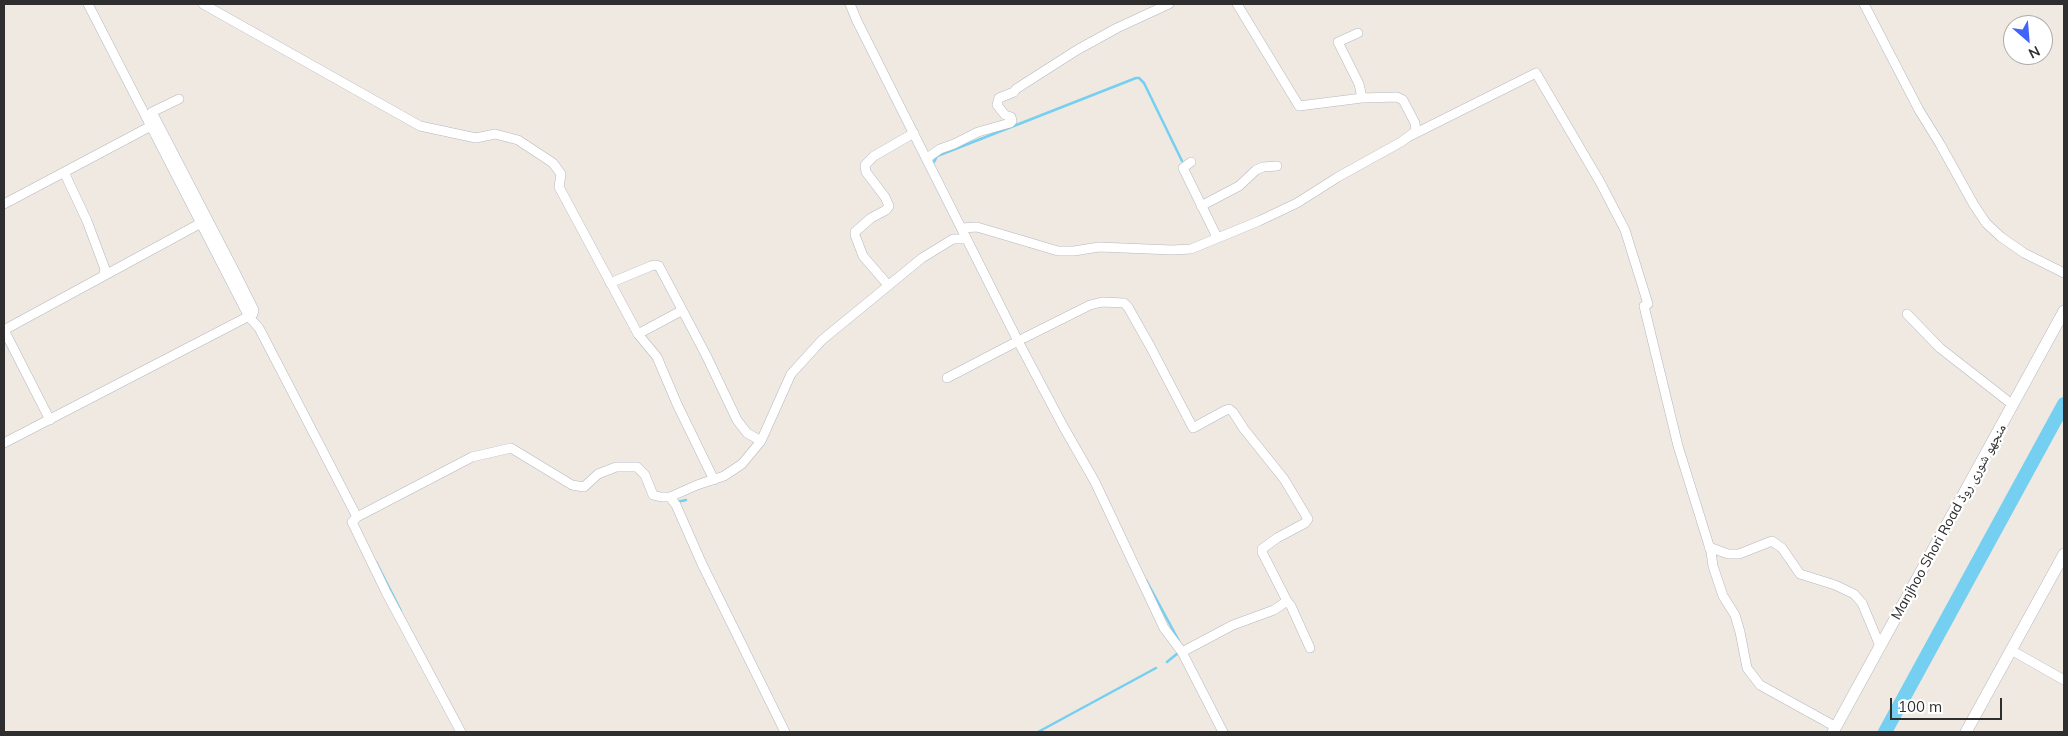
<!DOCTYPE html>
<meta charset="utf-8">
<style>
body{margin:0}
#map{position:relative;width:2068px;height:736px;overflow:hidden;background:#efe9e1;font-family:Mulish,sans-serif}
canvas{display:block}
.frame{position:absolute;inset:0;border:5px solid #2e2e2e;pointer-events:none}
.north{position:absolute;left:2003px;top:15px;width:50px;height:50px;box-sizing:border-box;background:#fff;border:1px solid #ababab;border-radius:50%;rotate:153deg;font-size:14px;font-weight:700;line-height:20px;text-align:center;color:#2e2e2e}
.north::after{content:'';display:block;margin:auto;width:18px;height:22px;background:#4264fb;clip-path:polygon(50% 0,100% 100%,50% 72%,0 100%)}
.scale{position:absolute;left:1890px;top:698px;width:112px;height:22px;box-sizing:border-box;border:2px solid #2e2e2e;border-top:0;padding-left:6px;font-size:15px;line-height:18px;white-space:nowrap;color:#2e2e2e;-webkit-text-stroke:4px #fff;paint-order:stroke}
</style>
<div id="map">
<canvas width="2068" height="736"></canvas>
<div class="frame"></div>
<div class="north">N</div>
<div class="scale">100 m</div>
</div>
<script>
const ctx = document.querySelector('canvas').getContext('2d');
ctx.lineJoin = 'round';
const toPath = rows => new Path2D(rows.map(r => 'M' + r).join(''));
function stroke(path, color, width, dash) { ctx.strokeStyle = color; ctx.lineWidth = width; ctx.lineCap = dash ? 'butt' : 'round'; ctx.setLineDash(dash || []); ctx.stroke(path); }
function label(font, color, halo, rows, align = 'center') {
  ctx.font = font + ' Mulish,"Noto Naskh Arabic",sans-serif'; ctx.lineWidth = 4.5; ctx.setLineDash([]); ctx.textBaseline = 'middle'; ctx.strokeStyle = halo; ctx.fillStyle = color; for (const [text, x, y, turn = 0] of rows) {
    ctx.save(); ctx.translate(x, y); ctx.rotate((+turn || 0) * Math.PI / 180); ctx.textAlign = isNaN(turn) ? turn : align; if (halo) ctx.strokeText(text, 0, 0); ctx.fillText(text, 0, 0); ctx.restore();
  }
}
const stream = toPath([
 [934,162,937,156,945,153,1136,78,1139,78,1144,83,1182,161],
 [677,502,686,500],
 [376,562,401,611],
 [1146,580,1179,641],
 [1167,662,1178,653],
 [1038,732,1156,668]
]);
const river = toPath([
 [1885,732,2064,404]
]);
const minor = toPath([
 [88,4,249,317,259,328,357,517],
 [203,4,420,126,476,138,495,134,518,140,553,163,561,174,559,187,638,334,657,357,677,404,714,480],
 [850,4,857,21,1018,341,1063,426,1095,482,1164,628,1182,652,1223,732],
 [1864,4,1919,110,1940,144,1974,205,1986,223,2001,237,2024,253,2064,273],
 [1358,33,1338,42,1359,84,1362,98],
 [1410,136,1536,73,1600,182,1625,230,1648,304,1644,306,1678,446,1711,552,1713,566,1723,596,1735,615,1740,632,1747,668,1760,685,1836,727],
 [927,158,940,149,954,144,978,132,1010,123,1012,121,1011,117,1005,115,997,105,999,98,1014,92,1016,89,1077,50,1117,28,1169,4],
 [1191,162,1183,168,1215,233,1215,239],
 [64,172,87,221,105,269,104,274],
 [4,204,151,126],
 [1201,206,1239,186,1256,170,1263,167,1277,166],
 [962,228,977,227,1058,251,1074,251,1099,247,1172,250,1191,249,1259,221,1297,203,1338,177,1401,142,1416,131,1415,123,1403,100,1397,97,1362,98,1299,106,1237,4],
 [610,283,651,266,656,265,659,266,706,355,737,420,747,433,761,441],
 [888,285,863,256,855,235,855,232,871,218,886,210,889,206,885,197,866,172,865,165,874,156,914,133],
 [1907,314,1940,348,2013,405],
 [4,330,201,223],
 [4,330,50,420],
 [638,334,681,311],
 [1024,338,1090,305,1102,302,1124,303,1128,307,1150,346,1193,428,1224,411,1229,409,1233,412,1244,429,1284,479,1308,519,1305,523,1277,538,1262,549,1262,552,1287,601,1291,606,1310,648],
 [947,378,1018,341],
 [4,443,253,314,254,310,235,272,152,112,179,99],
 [1709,547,1728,554,1739,554,1772,541,1782,548,1800,574,1835,585,1854,594,1862,603,1880,646],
 [2011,650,2064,680],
 [1182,652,1233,625,1274,610,1287,601],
 [461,732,386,592,352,522,357,517,472,457,511,448,572,485,584,487,598,474,616,467,637,467,645,475,653,495,661,497,670,497],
 [785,732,702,564,676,505,670,497,697,485,724,476,742,464,761,441,791,374,822,340,922,258,953,239,966,239]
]);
const tertiary = toPath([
 [1833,732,2064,311],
 [1966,732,2064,554]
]);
const streetNames = [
 ["Manjhoo Shori Road منجھو شوری روڈ",1949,522,-61]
];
stroke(stream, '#75cff0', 2.5);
stroke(river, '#75cff0', 14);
stroke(minor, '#b4b7c1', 10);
stroke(tertiary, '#b4b7c1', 12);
stroke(minor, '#fff', 9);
stroke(tertiary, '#fff', 11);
label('14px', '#2e2e2e', '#fff', streetNames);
</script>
